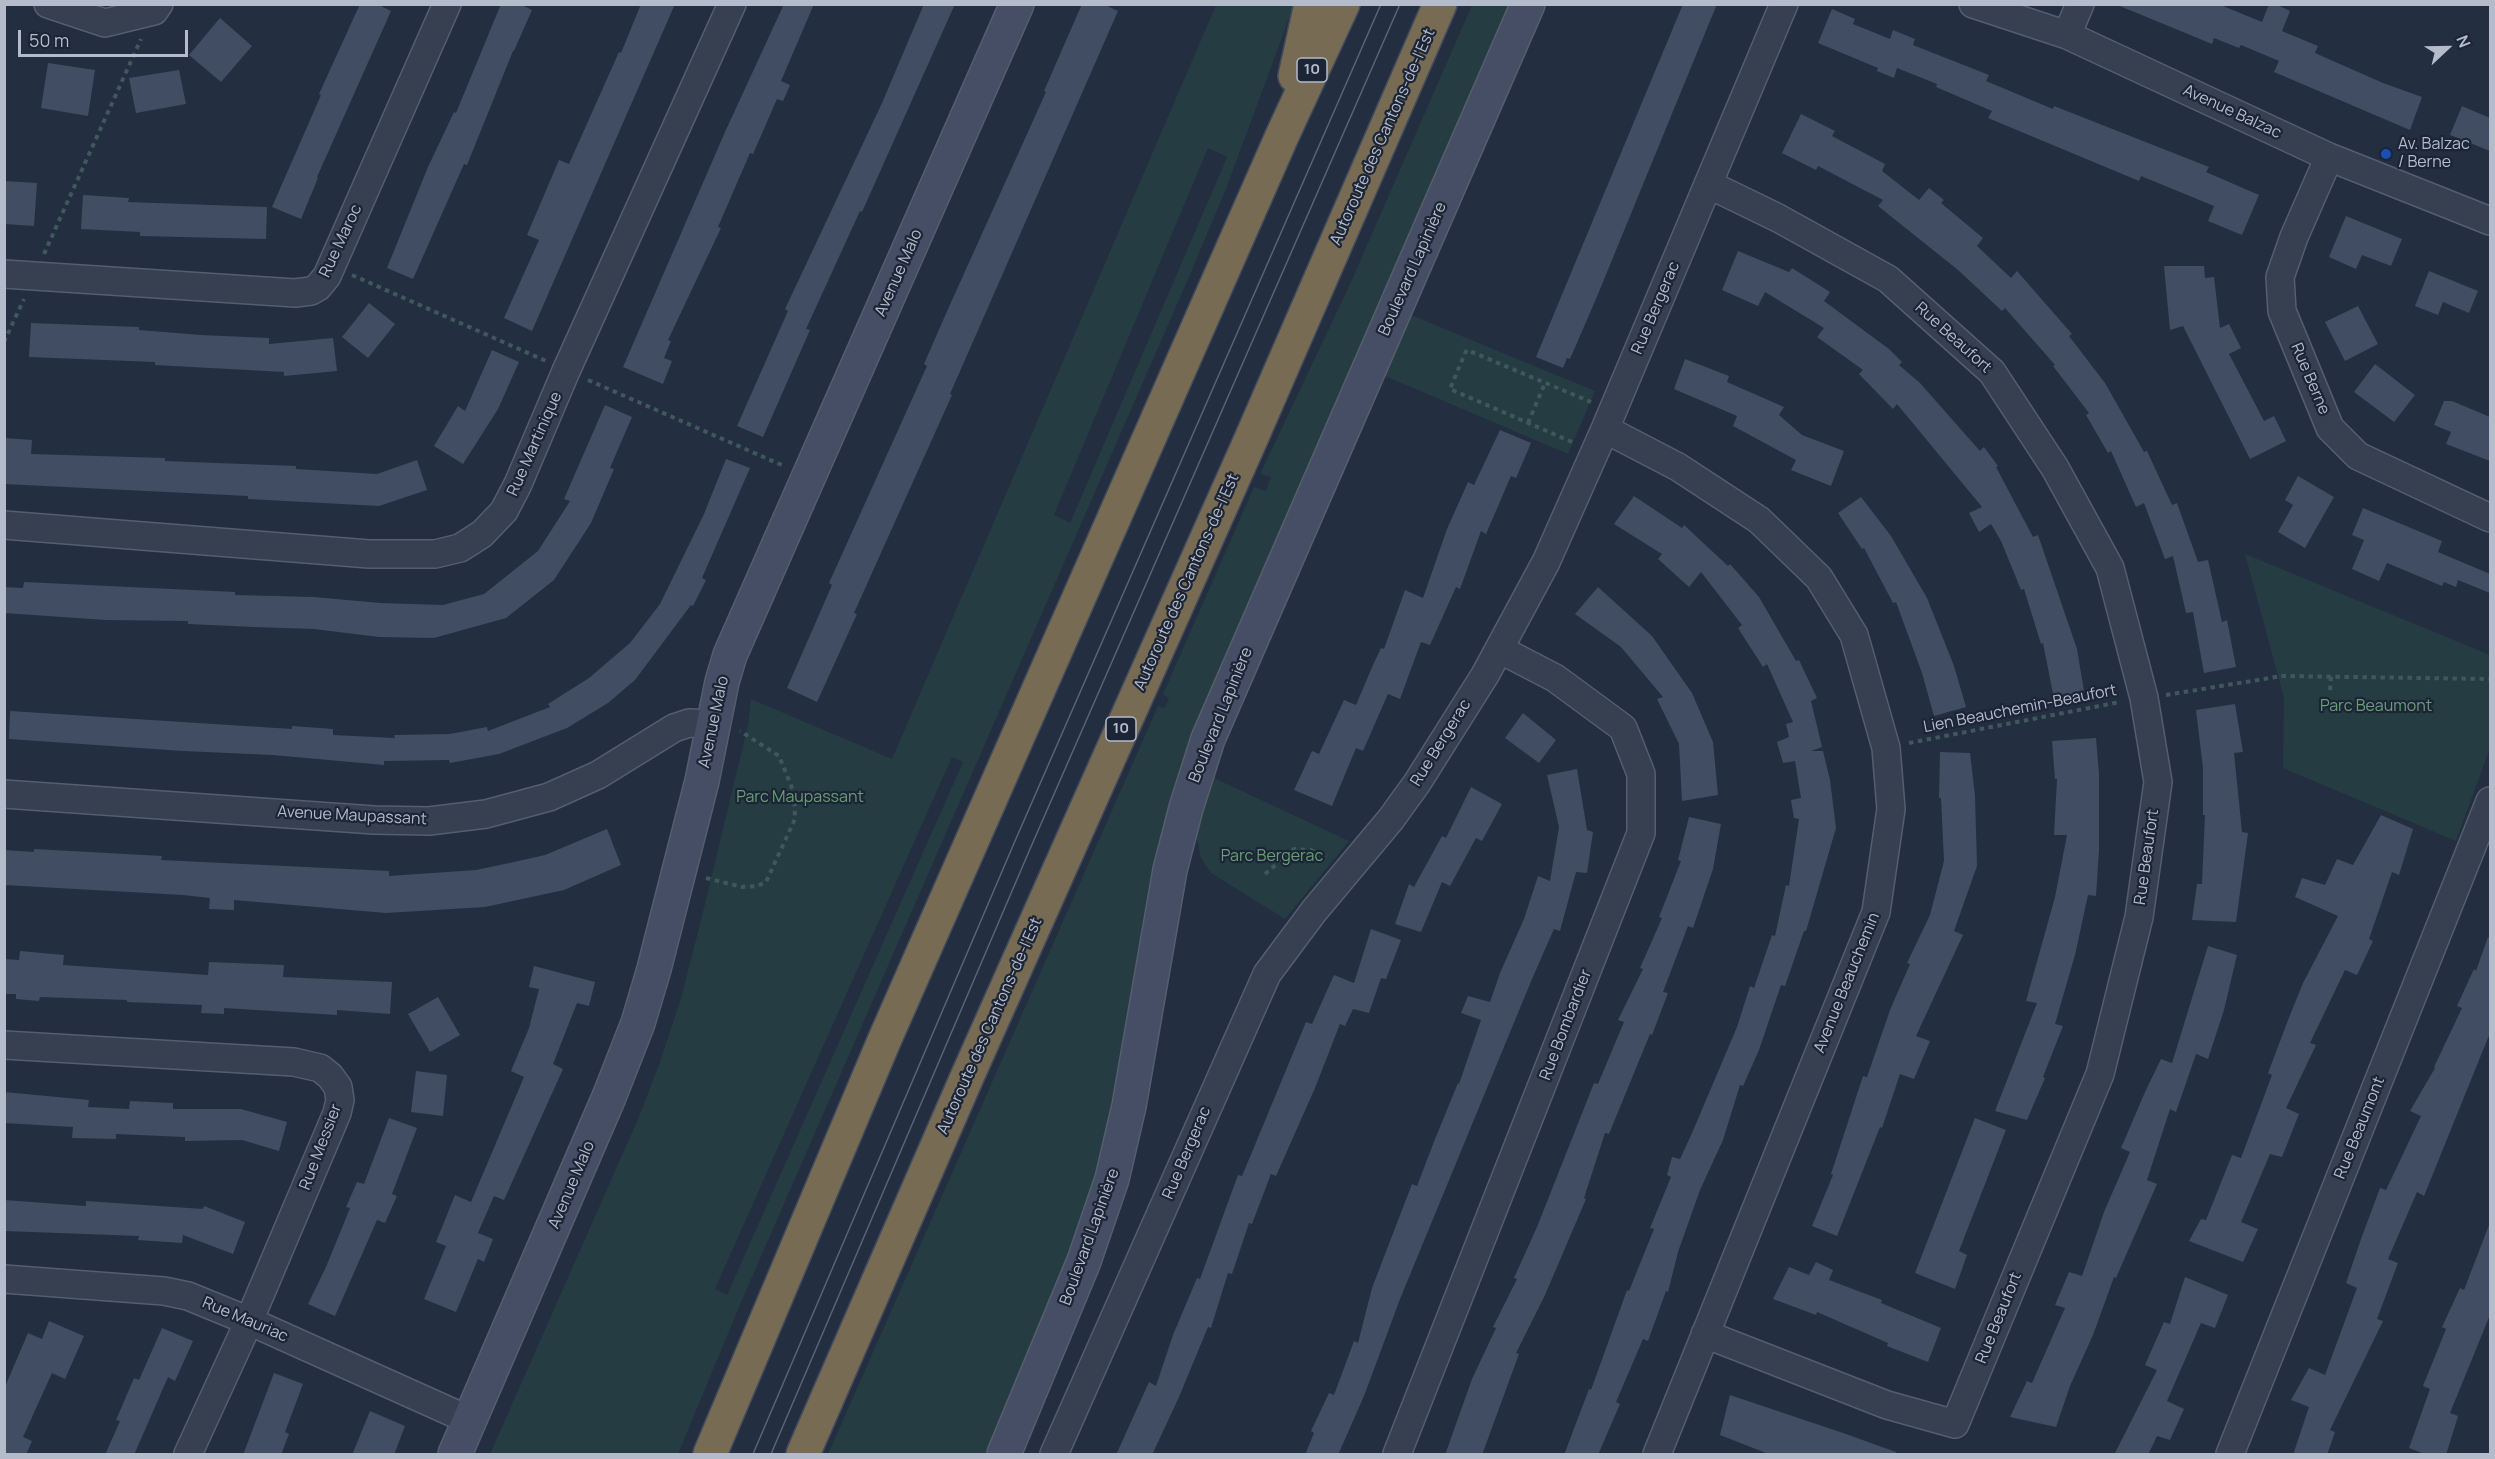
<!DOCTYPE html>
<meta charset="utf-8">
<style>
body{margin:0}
#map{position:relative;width:2495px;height:1459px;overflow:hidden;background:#232e41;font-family:Manrope,sans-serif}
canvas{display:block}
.frame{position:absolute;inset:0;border:6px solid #b4bbcb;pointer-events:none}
.north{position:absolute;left:2417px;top:18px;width:60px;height:60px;-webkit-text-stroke:4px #1c2535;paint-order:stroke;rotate:68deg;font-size:16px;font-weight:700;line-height:24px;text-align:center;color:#b4bbcb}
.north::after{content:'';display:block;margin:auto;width:21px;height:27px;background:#b4bbcb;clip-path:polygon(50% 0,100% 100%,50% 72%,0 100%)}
.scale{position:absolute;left:18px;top:30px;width:170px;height:27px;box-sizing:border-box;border:3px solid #b4bbcb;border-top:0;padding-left:8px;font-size:18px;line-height:21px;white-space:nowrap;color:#b4bbcb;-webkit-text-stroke:4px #1c2535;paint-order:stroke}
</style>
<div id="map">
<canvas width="2495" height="1459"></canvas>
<div class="frame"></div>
<div class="north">N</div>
<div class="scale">50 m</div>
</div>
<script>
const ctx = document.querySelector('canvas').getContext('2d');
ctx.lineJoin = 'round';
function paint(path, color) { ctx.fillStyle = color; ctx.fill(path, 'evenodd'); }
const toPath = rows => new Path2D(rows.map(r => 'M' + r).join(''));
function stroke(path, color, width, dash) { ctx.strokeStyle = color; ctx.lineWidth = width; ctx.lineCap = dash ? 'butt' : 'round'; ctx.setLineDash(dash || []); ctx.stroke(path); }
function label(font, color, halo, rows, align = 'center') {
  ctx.font = font + ' Manrope,sans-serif'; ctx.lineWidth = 4.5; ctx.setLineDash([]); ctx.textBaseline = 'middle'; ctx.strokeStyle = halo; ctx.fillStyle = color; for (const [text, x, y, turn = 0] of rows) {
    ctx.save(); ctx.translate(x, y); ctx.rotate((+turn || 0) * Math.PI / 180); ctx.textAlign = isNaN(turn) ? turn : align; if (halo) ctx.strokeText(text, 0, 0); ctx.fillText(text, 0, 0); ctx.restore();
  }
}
const green = toPath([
 [1216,5,1294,5,1226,189,1189,277,742,1300,678,1454,490,1454,638,1119,660,1062,681,998,702,916,748,725,751,699,892,759],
 [1208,148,1227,157,1070,523,1054,515],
 [952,757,963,762,727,1295,715,1289],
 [1472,5,1511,5,1202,712,1190,745,1159,845,1106,1141,1090,1199,989,1454,828,1454,1158,706,1165,708,1169,698,1163,694,1254,487,1266,491,1271,477,1260,474,1350,284],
 [1411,315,1595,391,1568,454,1385,376],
 [2245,554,2490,655,2490,748,2456,841,2283,768,2284,698],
 [1212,777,1349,841,1285,919,1211,873,1201,858,1197,838,1198,822]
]);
const building = toPath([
 [360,4,377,4,391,11,317,177,318,178,301,219,272,207,321,95,319,94],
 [501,4,520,4,532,10,514,51,513,51,467,165,464,164,413,279,387,268,428,167,454,112,456,113],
 [641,4,675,4,532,331,504,318,539,240,527,235,559,160,569,164,619,52,621,53],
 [784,4,814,4,781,81,790,85,783,101,777,99,753,154,750,153,718,227,721,228,668,340,671,341,664,358,672,361,663,384,623,367,725,132],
 [924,4,955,4,862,212,860,211,806,329,810,330,763,437,737,426,788,311,785,309,882,103],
 [1082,4,1103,4,1118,11,950,394,952,395,854,613,857,614,817,702,787,688,832,585,829,583,927,366,924,364,948,309,1046,92,1044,91],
 [1683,4,1717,4,1596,299,1570,359,1567,358,1563,368,1536,357],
 [2115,4,2218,4,2262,22,2269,4,2275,4,2290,11,2282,31,2318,46,2315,53,2383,83,2422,97,2410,130,2274,72,2279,61,2241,45,2239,48,2214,38,2212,44],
 [1832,9,1855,19,1853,24,1890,39,1893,30,1915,39,1913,45,1989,75,1986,81,2053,109,2054,106,2209,167,2206,172,2259,195,2242,235,2208,221,2214,206,2141,176,2139,181,1988,118,1992,111,1936,87,1937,84,1897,68,1894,78,1877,71,1878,68,1818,43],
 [220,18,252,46,221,82,189,55],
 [48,63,95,70,88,116,41,108],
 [179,70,186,104,136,113,129,78],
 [2462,106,2490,118,2490,151,2450,135],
 [1801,114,1835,131,1832,136,1885,164,1882,171,1919,200,1929,188,1944,200,1941,203,1983,238,1977,246,2011,278,2017,271,2072,334,2069,336,2105,383,2144,452,2147,451,2172,505,2177,503,2198,562,2208,560,2222,622,2227,620,2236,667,2204,673,2193,612,2186,613,2173,556,2165,559,2144,503,2136,507,2111,451,2108,453,2086,415,2089,413,2053,366,2055,365,2005,308,2002,311,1958,270,1878,206,1883,200,1818,166,1816,170,1782,153],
 [4,181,37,183,34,226,4,224],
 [83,195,129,198,128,202,267,207,266,239,140,236,140,232,81,229],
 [2346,216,2402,239,2391,266,2362,255,2356,269,2329,257],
 [1738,251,1789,272,1792,268,1830,292,1824,301,1889,349,1902,362,1899,365,1920,383,1980,451,1984,447,1998,466,1996,467,2033,537,2038,535,2077,649,2084,691,2054,699,2043,643,2041,644,2024,589,2021,590,2001,541,1991,524,1979,532,1969,513,1982,507,1897,404,1893,409,1859,374,1863,370,1817,337,1824,328,1765,292,1758,306,1722,290],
 [2164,266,2204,266,2205,278,2214,277,2220,328,2229,324,2241,348,2229,354,2264,421,2274,416,2286,441,2250,459,2183,326,2170,330],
 [2429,271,2478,291,2469,313,2443,302,2438,315,2415,306],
 [369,303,395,324,368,358,342,337],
 [2358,306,2378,344,2345,361,2325,322],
 [31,323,139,327,139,330,201,335,269,338,269,344,333,338,337,371,284,376,284,372,155,365,155,362,29,357],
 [492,350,519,362,498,409,463,464,434,446,458,406,465,411],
 [1685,359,1729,376,1727,382,1784,407,1779,415,1802,435,1844,451,1831,486,1791,470,1796,460,1733,426,1737,416,1674,389],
 [2375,364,2415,395,2394,422,2354,392],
 [2444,401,2452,401,2490,417,2490,461,2446,444,2451,432,2434,425],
 [605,405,632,417,610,468,614,469,591,523,554,580,506,618,434,638,379,637,314,629,254,627,188,624,188,621,106,620,4,613,4,587,23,588,24,582,235,592,235,595,314,597,380,603,443,605,484,594,538,551,570,501,564,499],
 [1500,430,1531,443,1516,478,1511,476,1486,534,1481,531,1460,589,1456,587,1430,645,1421,642,1400,699,1388,694,1363,751,1356,748,1332,806,1294,790,1312,751,1319,754,1344,700,1356,705,1373,665,1381,648,1384,649,1405,590,1423,598,1447,529,1468,482,1474,485],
 [4,438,32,440,31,454,165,458,165,461,296,466,296,469,377,474,417,460,427,490,379,506,248,499,248,496,4,484],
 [726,459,750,468,702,578,706,580,693,606,691,605,635,680,608,703,567,728,499,754,450,763,449,760,384,761,384,765,273,755,183,751,9,739,10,711,292,729,292,726,333,729,333,735,395,738,394,735,450,734,487,727,488,731,550,707,548,704,589,678,630,643,660,604,704,514],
 [2298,476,2334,497,2305,548,2278,532,2293,505,2285,500],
 [1634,496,1682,528,1684,525,1728,566,1730,564,1759,597,1796,661,1799,660,1817,698,1811,701,1822,747,1811,751,1823,751,1830,780,1836,828,1806,931,1804,931,1785,986,1781,985,1759,1050,1743,1086,1740,1085,1723,1140,1700,1190,1678,1252,1668,1292,1666,1291,1648,1341,1643,1339,1616,1402,1620,1404,1598,1455,1564,1455,1589,1389,1591,1390,1627,1290,1629,1291,1654,1229,1650,1228,1671,1177,1667,1175,1672,1157,1680,1159,1692,1133,1737,1027,1750,986,1754,988,1772,935,1775,936,1786,885,1789,886,1799,819,1794,818,1791,800,1801,798,1795,761,1783,763,1777,742,1789,737,1786,724,1793,722,1767,664,1763,667,1738,628,1742,625,1701,572,1689,587,1658,559,1662,554,1614,524],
 [1861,497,1891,536,1927,598,1954,666,1966,707,1934,716,1922,673,1896,602,1893,603,1864,548,1862,549,1838,513],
 [2363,508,2442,541,2438,552,2490,574,2490,593,2458,580,2456,587,2444,582,2442,586,2387,563,2379,581,2352,569,2364,540,2352,535],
 [1598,587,1652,636,1692,693,1713,742,1718,795,1682,801,1679,744,1657,699,1663,697,1621,647,1575,614],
 [2235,704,2243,752,2234,753,2242,832,2248,833,2236,922,2192,920,2197,884,2202,884,2205,815,2203,815,2203,768,2196,710],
 [1523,713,1556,740,1539,763,1505,738],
 [2096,738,2099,774,2099,850,2096,896,2088,895,2075,955,2055,1024,2063,1026,2043,1077,2045,1078,2027,1120,1995,1111,2037,1003,2026,1001,2055,897,2067,835,2054,835,2057,779,2055,779,2052,741],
 [1940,752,1970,753,1975,796,1977,866,1954,931,1963,935,1916,1036,1930,1041,1914,1079,1900,1074,1882,1128,1880,1127,1837,1236,1812,1226,1833,1175,1831,1174,1863,1076,1867,1077,1890,1010,1910,964,1907,963,1930,915,1944,861,1941,798,1939,798],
 [1577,769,1587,830,1593,832,1587,873,1576,872,1560,931,1554,929,1532,979,1400,1299,1364,1396,1338,1455,1305,1455,1314,1433,1311,1431,1329,1393,1334,1395,1354,1341,1358,1343,1372,1288,1412,1184,1417,1186,1435,1139,1458,1083,1459,1084,1481,1020,1461,1013,1468,996,1490,1002,1500,973,1524,919,1538,876,1550,881,1559,827,1547,775],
 [1471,787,1502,804,1482,841,1476,838,1450,886,1442,882,1421,932,1395,924,1409,884,1414,887,1442,836,1446,838],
 [2381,815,2413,829,2399,875,2392,872,2369,939,2373,941,2357,975,2345,970,2310,1043,2316,1045,2286,1108,2299,1114,2282,1157,2270,1154,2241,1222,2258,1229,2243,1262,2189,1241,2201,1219,2206,1220,2232,1155,2241,1158,2272,1075,2268,1073,2290,1015,2303,983,2338,916,2295,897,2302,878,2325,885,2337,859,2353,865],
 [1689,817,1721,824,1713,869,1693,928,1688,926,1663,992,1668,993,1652,1035,1650,1034,1609,1134,1605,1133,1584,1198,1586,1199,1545,1295,1516,1353,1519,1354,1482,1455,1445,1455,1472,1379,1496,1328,1493,1327,1517,1279,1514,1278,1537,1227,1594,1083,1598,1084,1624,1022,1618,1020,1643,969,1640,968,1662,918,1659,917,1681,861,1678,860],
 [607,829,621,865,564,890,485,907,386,913,234,900,234,910,209,909,210,898,183,895,4,885,4,850,34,852,34,849,162,856,161,860,389,871,389,876,476,870,514,862,545,855],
 [1371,929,1401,940,1386,979,1381,978,1369,1013,1353,1009,1345,1026,1340,1024,1315,1088,1276,1176,1271,1174,1252,1224,1249,1223,1232,1274,1228,1273,1211,1328,1208,1327,1179,1397,1152,1455,1116,1455,1149,1382,1156,1386,1173,1335,1197,1278,1200,1279,1238,1175,1242,1176,1306,1022,1312,1024,1334,975,1354,983],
 [2488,937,2490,938,2490,1033,2424,1196,2417,1192,2388,1259,2398,1263,2377,1319,2383,1321,2330,1430,2335,1432,2327,1455,2293,1455,2309,1407,2291,1400,2309,1368,2325,1375,2357,1288,2346,1283,2361,1239,2380,1188,2386,1190,2421,1116,2410,1111,2435,1068,2434,1067,2462,1008,2457,1006,2474,969,2476,971],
 [2208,946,2237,955,2224,1010,2208,1059,2196,1054,2176,1112,2170,1109,2147,1180,2157,1184,2116,1278,2114,1277,2093,1335,2070,1386,2056,1427,2010,1417,2027,1381,2032,1383,2065,1308,2055,1305,2069,1272,2082,1276,2104,1212,2130,1152,2121,1148,2145,1092,2161,1059,2172,1063],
 [20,951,64,955,63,965,208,975,209,962,284,965,283,977,392,982,390,1014,337,1010,337,1015,224,1008,224,1014,201,1013,202,1005,127,1002,127,1000,40,997,39,1001,16,999,16,994,4,994,4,959,19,960],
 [534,966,595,982,589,1006,577,1003,553,1064,563,1069,504,1200,494,1196,478,1233,493,1239,484,1262,478,1259,456,1312,424,1299,446,1246,436,1242,455,1195,471,1202,524,1077,511,1071,529,1028,539,989,529,987],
 [438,997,460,1035,430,1052,408,1014],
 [416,1071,447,1075,443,1116,411,1112],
 [4,1092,89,1100,88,1107,129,1109,130,1101,173,1103,173,1109,241,1109,287,1122,279,1151,242,1140,185,1141,185,1137,116,1134,116,1139,72,1138,73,1127,4,1123],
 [389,1118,417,1128,392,1194,397,1196,385,1223,377,1220,335,1316,308,1304,326,1267,350,1208,346,1207,357,1182,364,1184],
 [1975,1118,2006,1130,1959,1251,1967,1255,1955,1289,1915,1273],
 [4,1200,86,1206,86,1201,203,1209,204,1206,245,1222,233,1254,183,1235,182,1243,138,1240,139,1236,4,1231],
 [2489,1225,2490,1315,2450,1413,2458,1416,2446,1455,2427,1455,2409,1448,2430,1389,2423,1386,2446,1329,2442,1327,2460,1288,2464,1290],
 [1816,1262,1833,1270,1829,1280,1882,1300,1881,1303,1941,1328,1928,1362,1887,1346,1888,1343,1817,1312,1816,1315,1773,1299,1789,1267,1809,1275],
 [2185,1277,2228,1295,2215,1328,2201,1323,2167,1401,2184,1409,2170,1440,2157,1436,2148,1455,2114,1455,2157,1370,2145,1365,2164,1322,2170,1324],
 [49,1321,84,1336,65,1379,52,1373,23,1437,32,1441,26,1455,4,1455,4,1389,28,1333,42,1339],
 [162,1328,193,1341,175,1381,168,1377,134,1455,105,1455,120,1421,116,1420,134,1378,139,1380],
 [274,1373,303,1384,285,1432,289,1434,281,1455,243,1455],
 [1730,1395,1843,1433,1896,1452,1896,1455,1771,1455,1720,1435],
 [370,1411,405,1426,394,1455,352,1455]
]);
const path = toPath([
 [44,254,141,39],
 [352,275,546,361],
 [4,342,24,299],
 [588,380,784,466],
 [1528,423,1545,383],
 [1572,442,1450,389,1465,353,1467,350,1591,402],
 [2330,690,2331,676],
 [2166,695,2282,676,2490,679],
 [1909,743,2120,702],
 [1265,874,1294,849,1310,850,1327,856],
 [706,878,742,887,757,886,766,882,795,819,794,793,779,756,740,731]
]);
const street = toPath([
 [48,4,105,23,154,11,159,4],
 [1973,4,2067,35,2329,157,2490,221],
 [2067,35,2080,4],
 [2329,157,2294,237,2280,277,2282,311,2330,428,2358,456,2490,518],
 [4,274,295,293,311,291,318,287,327,276,447,4],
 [1605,429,1678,467,1759,520,1819,578,1854,635,1886,748,1891,809,1876,912,1657,1454],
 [4,525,369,554,435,554,460,548,482,534,504,511,518,484,566,371,732,4],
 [4,794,374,820,429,821,486,814,549,797,598,775,674,728,689,723,714,724],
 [4,1045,294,1062,320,1068,330,1076,338,1087,340,1100,337,1113,249,1321,188,1454],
 [4,1279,164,1291,188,1296,249,1321,469,1420],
 [1705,1334,1887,1405,1955,1424,2100,1074,2139,917,2158,782,2144,698,2110,568,2055,468,1992,372,1888,279,1778,218,1708,184],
 [1054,1454,1267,974,1314,911,1391,819,1417,783,1485,675,1546,562,1605,429,1784,4],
 [1397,1454,1641,833,1641,774,1623,728,1555,678,1499,649],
 [2230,1454,2490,801]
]);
const secondary = toPath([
 [455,1454,609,1097,638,1023,654,969,702,781,722,682,730,655,1017,4],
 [1004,1454,1084,1261,1112,1179,1129,1106,1170,870,1186,808,1208,739,1528,4]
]);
const highway = toPath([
 [1295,76,1311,4],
 [710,1454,884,1041,1282,136,1343,4],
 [803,1454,967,1077,1251,439,1440,4]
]);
const tram = toPath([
 [753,1454,1015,841,1381,4],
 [771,1454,1030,849,1400,4]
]);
const markers = [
 [2386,154,6,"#1a4fb4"]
];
const shields = [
 [1312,70,30],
 [1121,729,30]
];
const shieldNames = [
 ["10",1312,70],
 ["10",1121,729]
];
const streetNames = [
 ["Avenue Balzac",2232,112,25],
 ["Autoroute des Cantons-de-l'Est",1383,137,-66],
 ["Rue Maroc",341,241,-65],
 ["Boulevard Lapinière",1413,269,-66],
 ["Avenue Malo",899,273,-66],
 ["Rue Bergerac",1656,308,-67],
 ["Rue Beaufort",1953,338,42],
 ["Rue Berne",2310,379,67],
 ["Rue Martinique",535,444,-66],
 ["Autoroute des Cantons-de-l'Est",1187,582,-66],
 ["Lien Beauchemin-Beaufort",2020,709,-11],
 ["Boulevard Lapinière",1221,715,-68],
 ["Avenue Malo",714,722,-78],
 ["Rue Bergerac",1441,743,-58],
 ["Avenue Maupassant",352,816,3],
 ["Rue Beaufort",2147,857,-82],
 ["Avenue Beauchemin",1847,983,-68],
 ["Rue Bombardier",1566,1025,-69],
 ["Autoroute des Cantons-de-l'Est",990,1026,-66],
 ["Rue Beaumont",2360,1128,-68],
 ["Rue Messier",321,1147,-69],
 ["Rue Bergerac",1187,1153,-67],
 ["Avenue Malo",572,1185,-67],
 ["Boulevard Lapinière",1090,1237,-70],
 ["Rue Beaufort",1999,1318,-68],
 ["Rue Mauriac",245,1320,23]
];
const poiNames = [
 ["Av. Balzac",2398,145],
 ["/ Berne",2398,163]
];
const parkNames = [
 ["Parc Beaumont",2376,707],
 ["Parc Maupassant",800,798],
 ["Parc Bergerac",1272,857]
];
paint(green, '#253c42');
paint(building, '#414d63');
stroke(street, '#555e6e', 30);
stroke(secondary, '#555e6e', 36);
stroke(highway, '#424b5b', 36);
stroke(path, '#40585c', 4, [4.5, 4.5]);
stroke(street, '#374050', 27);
stroke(secondary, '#454e64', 33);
stroke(highway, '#776b54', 33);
stroke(tram, '#596478', 1.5);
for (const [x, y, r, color] of markers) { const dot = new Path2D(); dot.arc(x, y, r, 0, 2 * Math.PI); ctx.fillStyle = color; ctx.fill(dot); stroke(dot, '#1c2535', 2); }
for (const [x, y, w] of shields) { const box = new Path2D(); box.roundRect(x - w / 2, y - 12, w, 24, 4.5); ctx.fillStyle = '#1c2535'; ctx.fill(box); stroke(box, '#b4bbcb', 1.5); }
label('bold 15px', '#b4bbcb', null, shieldNames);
label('16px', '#b4bbcb', '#1c2535', streetNames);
label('16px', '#b4bbcb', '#1c2535', poiNames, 'left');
label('16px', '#699e78', '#1c2535', parkNames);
</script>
